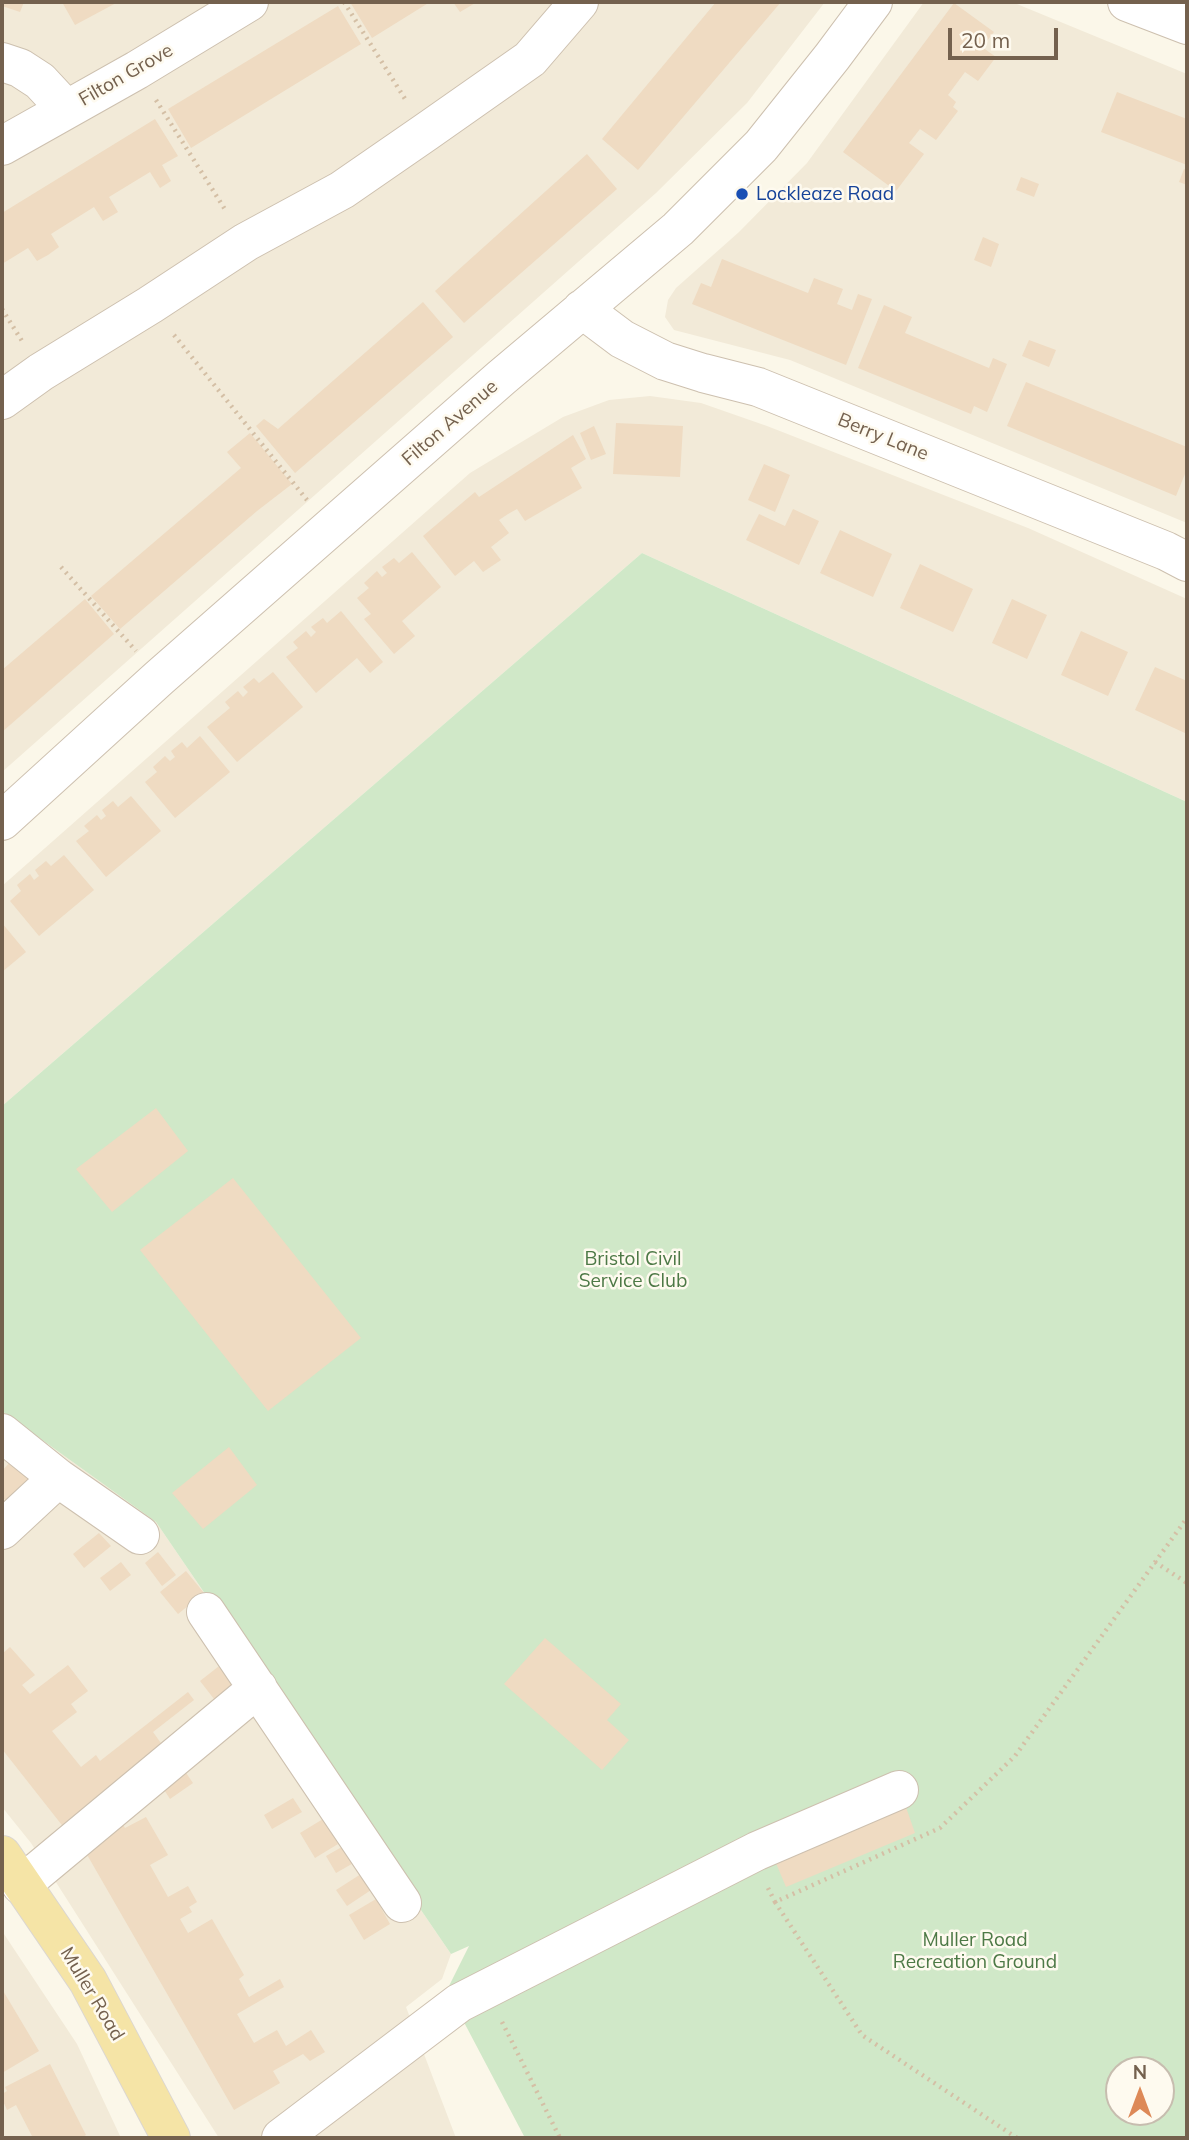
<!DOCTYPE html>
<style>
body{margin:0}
#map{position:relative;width:1189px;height:2140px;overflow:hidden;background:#fbf7e9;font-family:Mulish,sans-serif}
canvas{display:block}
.frame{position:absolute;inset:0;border:4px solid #74614e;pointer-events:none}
.north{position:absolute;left:1105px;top:2056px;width:70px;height:70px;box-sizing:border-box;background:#fefaef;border:2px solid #c7bdaf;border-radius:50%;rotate:0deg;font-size:19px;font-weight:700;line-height:28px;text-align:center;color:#74614e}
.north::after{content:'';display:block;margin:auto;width:24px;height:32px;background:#dd8957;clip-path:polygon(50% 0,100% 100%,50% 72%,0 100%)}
.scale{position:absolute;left:948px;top:28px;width:110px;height:32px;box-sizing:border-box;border:4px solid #74614e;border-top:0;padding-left:9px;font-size:21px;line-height:24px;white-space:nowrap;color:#74614e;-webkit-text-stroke:5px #fefaef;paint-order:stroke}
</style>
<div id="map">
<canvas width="1189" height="2140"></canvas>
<div class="frame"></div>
<div class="north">N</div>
<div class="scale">20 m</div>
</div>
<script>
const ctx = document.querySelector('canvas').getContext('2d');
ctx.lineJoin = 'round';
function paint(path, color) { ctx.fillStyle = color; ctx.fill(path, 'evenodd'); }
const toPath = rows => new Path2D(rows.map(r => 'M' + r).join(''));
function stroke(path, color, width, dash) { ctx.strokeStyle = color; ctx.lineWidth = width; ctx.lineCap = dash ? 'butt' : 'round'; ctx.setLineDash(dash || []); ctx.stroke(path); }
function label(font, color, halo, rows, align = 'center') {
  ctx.font = font + ' Mulish,sans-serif'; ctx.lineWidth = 5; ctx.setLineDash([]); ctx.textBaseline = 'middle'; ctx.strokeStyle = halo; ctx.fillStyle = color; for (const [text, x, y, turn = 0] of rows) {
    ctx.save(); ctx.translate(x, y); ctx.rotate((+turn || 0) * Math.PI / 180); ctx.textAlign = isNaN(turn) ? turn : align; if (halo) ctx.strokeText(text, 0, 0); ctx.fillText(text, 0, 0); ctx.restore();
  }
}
const residential = toPath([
 [2,2,825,2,747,103,656,193,2,772],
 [924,2,1012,2,1187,74,1187,523,790,360,674,330,665,317,668,300,676,288,739,232,807,163],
 [650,396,701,403,767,426,1028,528,1187,599,1187,802,642,553,2,1106,2,886,470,473,563,417,609,400],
 [2,1411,156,1522,451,1954,442,1979,406,2007,456,2138,219,2138,31,1843,2,1807],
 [2,1931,77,2044,121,2138,2,2138]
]);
const green = toPath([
 [642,553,1187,802,1187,2138,525,2138,447,1990,469,1946,451,1954,156,1522,2,1411,2,1106],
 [1119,2070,1161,2070,1161,2112,1119,2112]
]);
const building = toPath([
 [2,2,24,2,20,12,2,6],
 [62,2,118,2,75,25],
 [350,2,430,2,372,38],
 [453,2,477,2,460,12],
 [716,2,781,2,638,170,602,139],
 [954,3,994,32,982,47,996,57,978,81,965,72,948,95,956,102,953,107,958,111,936,140,920,129,909,143,924,154,896,191,843,152],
 [338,6,361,44,191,148,168,109],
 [1117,92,1187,119,1187,165,1101,132],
 [155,119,178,156,162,165,171,181,160,188,150,172,109,197,118,212,103,221,94,207,51,234,59,247,48,255,37,261,28,248,2,264,2,213],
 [587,154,617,189,464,323,435,291],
 [1184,169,1187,170,1187,185,1179,182],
 [1021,177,1039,184,1034,197,1016,190],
 [983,237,999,244,991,267,974,260],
 [722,259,808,293,814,278,843,289,837,304,852,310,858,294,872,299,846,365,692,304,701,283,711,287],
 [423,302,453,337,295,473,256,426,264,419,278,429],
 [884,305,912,317,905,333,989,368,993,358,1007,364,987,412,974,406,971,414,858,368],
 [1029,340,1056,350,1049,367,1022,356],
 [1026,382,1187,447,1187,469,1176,496,1007,426],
 [616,423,683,426,680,477,613,474],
 [594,426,606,454,591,460,580,433],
 [250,433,292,484,257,511,120,629,91,596,241,468,227,452],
 [573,435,586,459,571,468,582,488,525,521,517,509,508,514,499,520,509,533,491,547,501,560,483,572,474,561,455,576,423,536,475,492,479,497],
 [764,464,790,475,775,512,748,500],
 [793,509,819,521,799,565,746,540,759,514,785,526],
 [840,530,892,554,873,597,820,573],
 [412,552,441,587,402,621,415,636,394,654,364,619,371,614,357,598,369,588,364,583,377,571,382,577,387,573,382,567,394,558,399,563],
 [920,564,973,589,953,632,900,608],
 [85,599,114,634,2,732,2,670],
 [1012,599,1047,615,1027,659,992,643],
 [341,611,383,662,370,673,357,658,316,693,286,657,298,648,293,642,306,631,311,637,316,632,311,627,323,618,327,623],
 [1081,631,1128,652,1108,696,1061,675],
 [1155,667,1187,681,1187,734,1135,710],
 [273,672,303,707,237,762,207,727,230,708,225,702,238,691,243,697,248,692,243,687,254,678,259,683],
 [200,736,230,772,175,818,145,782,157,772,153,767,165,756,170,761,175,757,171,751,182,742,187,748],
 [131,796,161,831,106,877,76,841,89,831,84,826,97,815,101,820,106,816,102,810,113,801,118,807],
 [64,855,94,890,39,936,10,901,21,891,17,885,30,874,34,880,39,876,35,870,46,861,51,866],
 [2,923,26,952,2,972],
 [156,1108,188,1151,112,1212,76,1169],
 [233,1178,361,1338,268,1411,140,1250],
 [229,1447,257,1485,203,1529,172,1493],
 [12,1460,33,1479,10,1505,2,1497,2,1471],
 [99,1533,111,1546,84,1568,73,1554],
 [158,1552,176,1575,162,1586,145,1563],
 [121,1562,131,1575,110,1591,100,1578],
 [186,1571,204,1593,178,1614,160,1592],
 [545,1638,621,1704,607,1720,629,1740,602,1770,504,1684],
 [10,1647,35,1675,22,1685,30,1694,68,1665,88,1691,71,1704,77,1712,52,1731,81,1767,96,1755,100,1761,188,1692,194,1700,153,1732,163,1746,65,1829,2,1749,2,1654],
 [223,1663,241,1686,218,1704,200,1681],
 [184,1770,193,1783,170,1799,161,1785],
 [901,1793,915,1833,786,1887,770,1849],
 [293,1798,302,1812,272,1829,264,1815],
 [146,1817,168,1855,150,1865,168,1897,188,1886,197,1902,189,1907,192,1912,180,1919,188,1933,212,1919,244,1975,239,1979,249,1997,280,1979,284,1987,237,2014,254,2043,277,2030,286,2046,311,2030,325,2052,310,2061,303,2054,273,2071,280,2083,234,2110,82,1846,122,1823,125,1828],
 [323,1819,338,1844,315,1858,300,1833],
 [347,1844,357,1861,336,1873,326,1856],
 [361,1874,371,1890,347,1906,336,1890],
 [376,1899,390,1924,364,1940,349,1915],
 [2,1989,39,2051,2,2073],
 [50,2064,86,2135,81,2138,33,2138,16,2105,7,2110,2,2099,2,2094,7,2091,5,2087]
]);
const path = toPath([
 [344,2,407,102],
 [156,100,226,211],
 [2,309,22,341],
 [174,335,307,500],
 [61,567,136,651],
 [1155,1562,1187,1583],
 [768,1888,775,1902,940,1828,1015,1756,1187,1518],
 [775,1902,862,2035,1017,2138],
 [502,2022,560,2138]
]);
const minor = toPath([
 [1127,2,1187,25],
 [2,62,20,68,40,81,66,109],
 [2,146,137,70,249,2],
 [582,309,622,339,665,361,703,373,758,387,1166,551,1187,562],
 [2,400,41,372,150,305,246,242,342,190,426,132,530,59,579,2],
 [2,821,159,678,501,378,678,229,761,146,832,57,873,2],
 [2,1433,58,1478,140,1535],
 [2,1530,58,1478],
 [206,1612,402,1903],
 [21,1885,258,1688],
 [281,2138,459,2003,757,1851,899,1790]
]);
const major = toPath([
 [2,1855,88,1981,171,2138]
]);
const markers = [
 [742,194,7,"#1a4fb4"]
];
const streetNames = [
 ["Filton Grove",126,75,-30],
 ["Filton Avenue",450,423,-41],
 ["Berry Lane",883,437,22],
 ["Muller Road",92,1994,59]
];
const transitNames = [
 ["Lockleaze Road",756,194]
];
const parkNames = [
 ["Bristol Civil",633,1259],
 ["Service Club",633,1281],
 ["Muller Road",975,1940],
 ["Recreation Ground",975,1962]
];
paint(residential, '#f2ead8');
paint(green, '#d0e8c8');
paint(building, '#efdbc2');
stroke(minor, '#cdc0af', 40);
stroke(major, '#dbd6d1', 40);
stroke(path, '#d4bfa5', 4.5, [2, 5]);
stroke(minor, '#fff', 38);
stroke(major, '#f5e4a6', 38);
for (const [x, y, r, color] of markers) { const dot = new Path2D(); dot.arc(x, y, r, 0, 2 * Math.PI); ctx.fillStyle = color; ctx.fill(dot); stroke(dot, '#fefaef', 2.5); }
label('19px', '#74614e', '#fefaef', streetNames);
label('19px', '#164399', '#fefaef', transitNames, 'left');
label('19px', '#4d7946', '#fefaef', parkNames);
</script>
